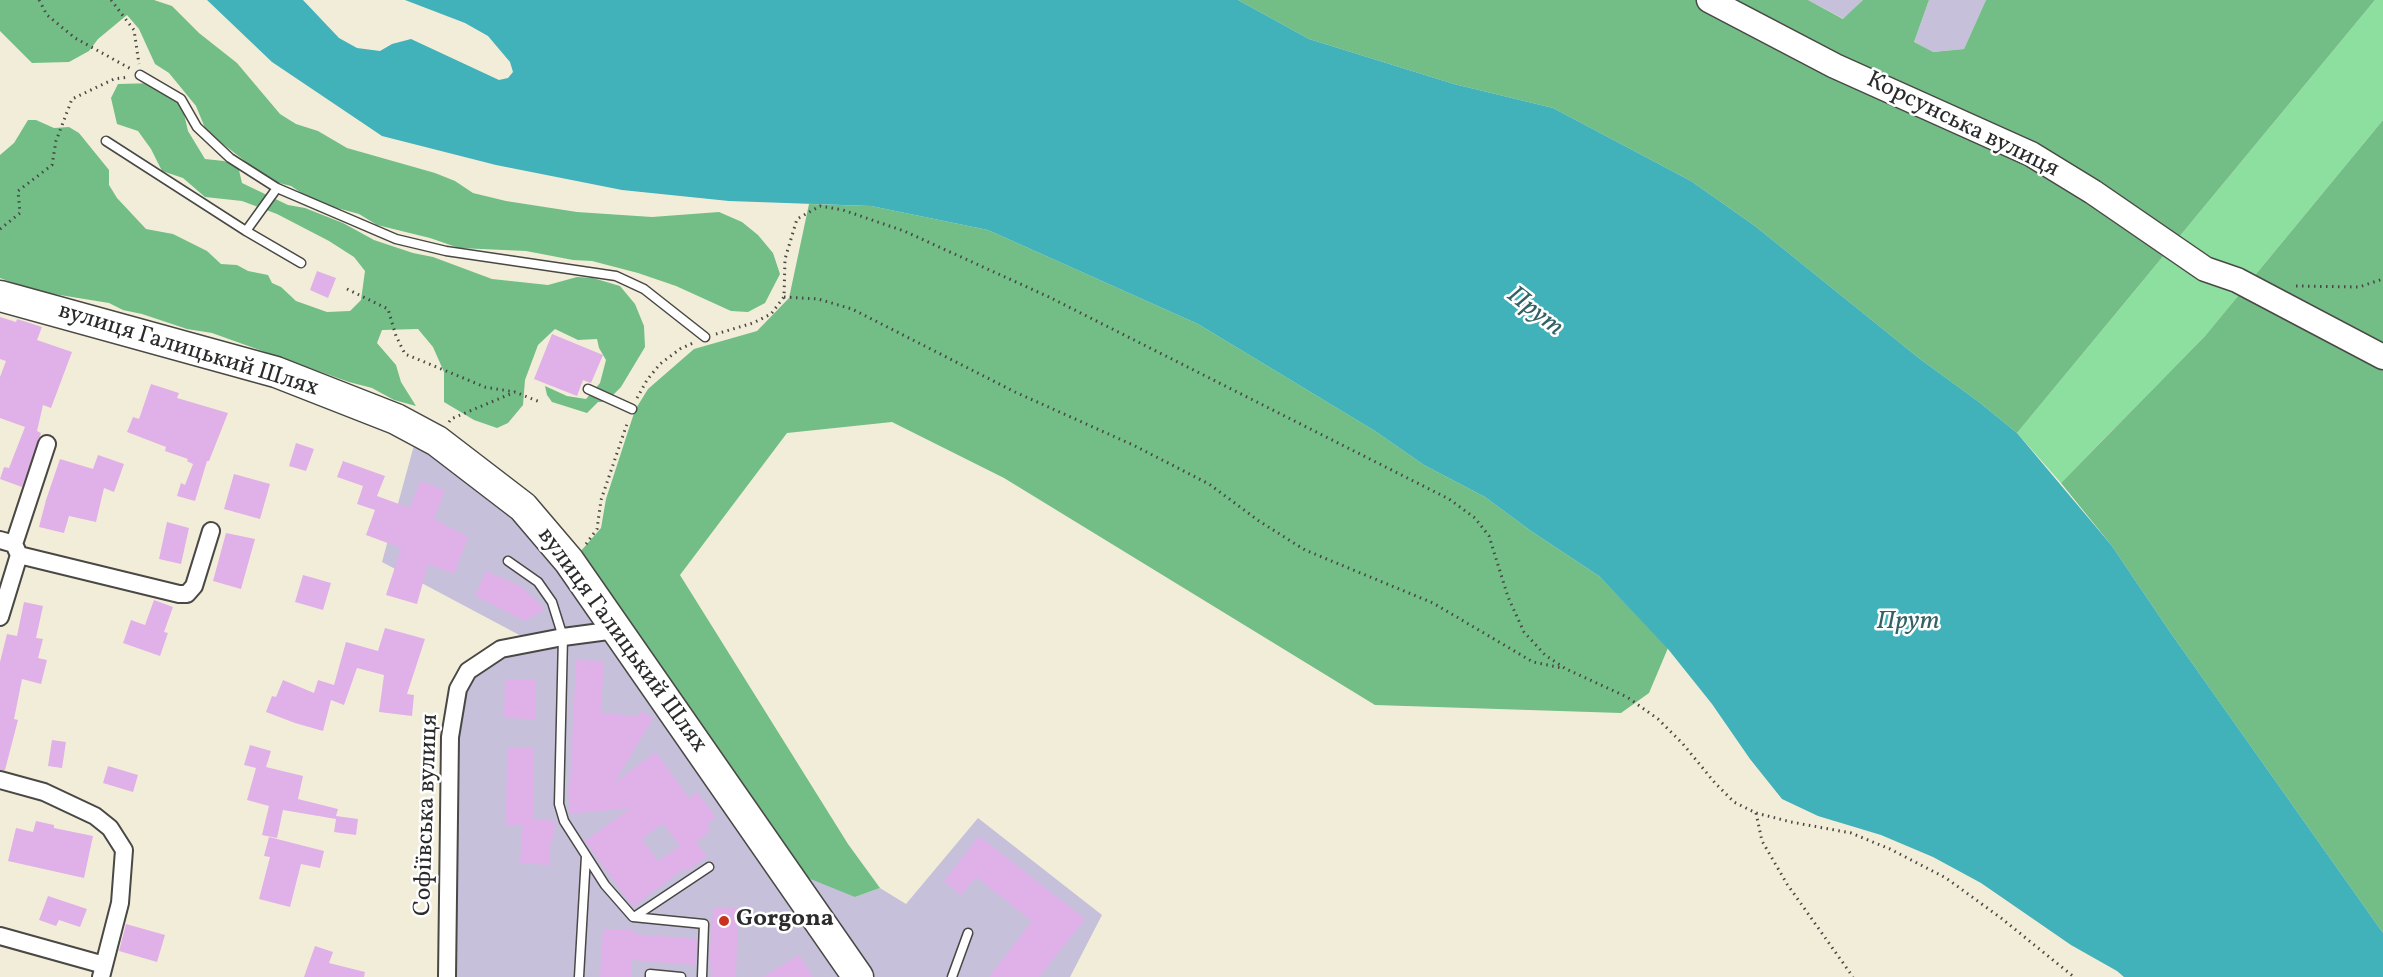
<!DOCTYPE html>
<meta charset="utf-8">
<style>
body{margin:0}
canvas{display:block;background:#f2edd8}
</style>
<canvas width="2383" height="977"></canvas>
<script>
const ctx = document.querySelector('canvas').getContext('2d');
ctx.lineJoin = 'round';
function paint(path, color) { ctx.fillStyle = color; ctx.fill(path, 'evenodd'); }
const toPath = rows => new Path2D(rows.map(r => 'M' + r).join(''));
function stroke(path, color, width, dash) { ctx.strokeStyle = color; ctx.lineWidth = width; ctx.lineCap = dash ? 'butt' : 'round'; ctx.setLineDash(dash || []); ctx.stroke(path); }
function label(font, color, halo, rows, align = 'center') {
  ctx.font = font + ' Vollkorn,serif'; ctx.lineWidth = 5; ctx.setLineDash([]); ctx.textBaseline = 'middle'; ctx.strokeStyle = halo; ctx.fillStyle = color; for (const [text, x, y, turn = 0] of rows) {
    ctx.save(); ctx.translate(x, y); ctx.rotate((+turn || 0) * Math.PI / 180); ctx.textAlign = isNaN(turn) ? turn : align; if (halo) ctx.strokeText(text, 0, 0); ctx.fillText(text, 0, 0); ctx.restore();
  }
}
const industrial = toPath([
 [1808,0,1863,0,1844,19],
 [1929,0,1986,0,1964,49,1932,52,1914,42],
 [419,427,523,504,855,897,880,888,906,904,978,818,1102,915,1070,977,444,977,455,687,525,638,382,562]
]);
const green = toPath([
 [2375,0,2383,0,2383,120,2205,336,2061,483,2017,433]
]);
const forest = toPath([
 [0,0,154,0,172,6,199,33,237,63,280,114,296,124,318,131,347,148,435,173,455,181,473,193,506,201,577,212,652,217,719,212,742,222,758,235,773,253,780,274,765,303,748,312,731,311,676,286,638,273,592,261,573,260,526,251,459,248,430,238,377,225,359,214,315,202,291,186,271,181,219,141,205,128,196,106,169,73,155,64,139,29,127,15,98,39,89,51,69,62,32,63,0,31],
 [1238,0,1808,0,1843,19,1863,0,1929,0,1914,42,1933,52,1964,49,1986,0,2375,0,2017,433,1979,402,1920,359,1755,226,1691,181,1553,108,1454,84,1309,39],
 [156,83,182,105,188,131,205,159,224,161,238,166,242,183,288,205,305,208,343,223,374,240,413,253,433,257,492,279,548,285,577,277,593,278,620,286,635,304,644,326,645,347,621,387,606,402,598,402,587,413,552,402,547,395,545,386,567,396,586,399,600,383,606,360,599,348,597,339,578,340,555,329,538,345,525,380,523,405,508,423,497,428,474,420,444,402,444,372,433,347,418,329,382,330,377,343,396,365,401,382,416,406,394,400,372,388,349,382,212,333,187,329,142,314,123,310,109,303,35,291,0,278,0,155,14,143,28,120,36,120,54,128,69,127,79,133,109,170,109,185,117,198,146,229,173,234,207,251,221,264,237,265,248,271,268,275,272,283,281,287,296,301,327,312,350,311,361,300,365,271,354,257,329,241,277,214,242,201,205,197,183,178,162,171,151,149,138,131,117,124,111,98,118,84],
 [2383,120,2383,933,2170,632,2112,546,2061,483,2205,336],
 [809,204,871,206,988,230,1198,324,1375,431,1424,465,1485,497,1531,531,1599,576,1668,648,1649,693,1621,713,1375,705,1004,478,892,422,787,433,680,575,848,844,880,888,855,897,803,876,573,560,601,528,606,499,635,410,648,389,694,349,757,331,789,298]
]);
const water = toPath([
 [207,0,303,0,339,38,357,48,380,51,392,44,411,39,499,80,508,78,513,72,510,62,488,36,465,23,405,0,1238,0,1309,39,1454,84,1553,108,1691,181,1755,226,1920,359,1979,402,2017,433,2112,546,2170,632,2383,933,2383,977,2124,977,2117,971,2071,945,1981,883,1933,857,1881,835,1818,816,1782,799,1750,759,1712,704,1668,649,1599,576,1531,531,1485,497,1424,465,1375,431,1198,324,988,230,871,206,729,201,622,190,496,165,382,136,272,62]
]);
const building = toPath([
 [317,271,336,278,328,298,310,290],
 [0,317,16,322,17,319,42,327,37,340,72,352,51,408,43,405,37,431,41,433,22,487,0,479,4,467,9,468,25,427,0,418,0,377,6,361,0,359],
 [552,334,603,355,591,383,583,380,577,396,534,379],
 [151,384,179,393,177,398,228,413,209,461,207,461,195,501,177,496,181,483,185,485,193,464,187,461,188,459,165,451,166,447,127,432,133,417,139,419],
 [296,443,314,449,306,471,289,466],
 [98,455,124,464,114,492,104,488,96,522,69,516,64,533,39,527,46,500,60,459,93,469],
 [343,461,385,476,377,496,410,508,420,481,445,490,434,519,468,537,454,574,428,564,417,604,386,595,401,548,366,535,375,510,357,504,363,486,337,477],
 [234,474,270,484,260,519,224,509],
 [167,522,189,528,181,564,159,559],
 [226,533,255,539,241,589,213,581],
 [486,571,522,587,545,609,525,621,475,596],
 [303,575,331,583,323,610,295,602],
 [154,600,173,607,164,632,168,633,160,656,123,643,131,620,145,625],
 [24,602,43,606,36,638,43,639,38,658,47,660,41,684,22,679,14,719,18,720,5,770,0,770,0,662,7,634,17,636],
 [385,628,425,639,407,694,414,695,412,716,379,712,384,675,357,668,344,705,331,700,323,731,295,723,266,712,272,696,276,697,283,680,314,693,318,680,334,685,346,642,378,651],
 [576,660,604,661,601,713,638,716,640,711,653,718,614,783,656,752,689,798,697,792,716,817,706,825,710,831,696,842,707,857,687,871,685,868,633,907,585,841,631,808,570,814,568,787,570,786],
 [663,823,680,846,658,861,642,839],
 [505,679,536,680,535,719,504,718],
 [52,740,66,742,62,768,48,766],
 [250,745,271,751,266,767,303,776,298,799,338,809,336,816,358,819,356,835,334,832,336,819,283,810,277,838,262,835,269,806,247,800,256,768,244,765],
 [507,748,534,748,533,819,555,821,554,837,551,837,549,865,520,863,523,825,506,825],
 [108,766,138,775,133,792,103,783],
 [36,821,54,825,54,828,93,836,84,878,8,861,16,828,33,832],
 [979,836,1085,919,1039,977,989,977,1032,921,976,877,961,895,944,881],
 [269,837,324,851,320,868,301,864,290,907,259,899,270,857,264,856],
 [48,896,87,909,80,927,59,920,56,926,39,920],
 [713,907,738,908,736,977,711,977,711,966,709,965],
 [126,924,165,935,157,962,119,951],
 [603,929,634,930,634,934,697,939,696,965,632,960,631,977,600,977],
 [315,946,333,952,329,963,365,972,364,977,304,977],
 [799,955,813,977,762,977]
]);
const path = toPath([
 [39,0,47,15,75,38,131,69],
 [111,0,134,30,139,64],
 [0,229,20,213,18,191,52,165,56,141,72,99,114,79,129,77],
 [2296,286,2359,287,2383,279],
 [347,289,388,309,396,336,405,354,485,387,515,392],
 [784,297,818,299,852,309,1015,392,1133,445,1209,484,1259,521,1305,550,1433,603,1533,662,1562,668],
 [716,334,753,323,771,314,784,297,785,259,797,219,820,206,843,210,904,231,1049,297,1449,499,1475,518,1489,536,1508,597,1524,632,1545,655,1566,669,1627,697,1658,719,1683,744,1715,783,1734,802,1756,813,1791,822,1851,833,1890,849,1946,878,2001,918,2074,977],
 [637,398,647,380,660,364,680,349,693,343],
 [449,422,451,419,515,392,540,402],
 [586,544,597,529,601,500,628,421],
 [1756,813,1762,841,1787,884,1853,977]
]);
const lane = toPath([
 [140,75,181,99,197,127,230,158,277,188,396,239,446,251,616,276,644,289,705,337],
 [106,141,246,231],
 [277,188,246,231,301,263],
 [588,389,632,409],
 [508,561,538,582,552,602,563,637,559,804,564,821,605,885,633,917,704,924,702,977],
 [634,917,709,867],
 [579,977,586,856],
 [650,977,650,974,681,977],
 [952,977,968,933]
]);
const street = toPath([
 [0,540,14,544,19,555,179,594,187,594,194,586,211,531],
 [14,544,47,444],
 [0,617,19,555],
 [0,780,44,792,95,816,110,828,124,850,120,903,101,977],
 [0,936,104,965],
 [447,977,450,737,458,689,468,671,501,649,563,637,616,630]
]);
const secondary = toPath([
 [1709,0,1835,66,2031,154,2093,192,2205,269,2237,280,2383,357]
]);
const highway = toPath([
 [0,296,276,372,396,419,437,441,523,507,569,561,858,977]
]);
const markers = [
 [724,921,6,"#c8321e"]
];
const streetNames = [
 ["Корсунська вулиця",1962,126,26],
 ["вулиця Галицький Шлях",188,351,17],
 ["вулиця Галицький Шлях",621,641,54],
 ["Софіївська вулиця",428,815,-88]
];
const poiNames = [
 ["Gorgona",736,921]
];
const waterNames = [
 ["Прут",1534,313,38],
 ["Прут",1908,623]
];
paint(industrial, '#c6c0da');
paint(green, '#8ddfa0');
paint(forest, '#72be86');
paint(water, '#41b1ba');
paint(building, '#e0b0e9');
stroke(lane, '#494845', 11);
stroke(street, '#494845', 20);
stroke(secondary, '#494845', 27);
stroke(highway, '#494845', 33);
stroke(path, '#494845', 3, [1.5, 4.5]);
stroke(lane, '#fff', 8);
stroke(street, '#fff', 16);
stroke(secondary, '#fff', 24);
stroke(highway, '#fff', 30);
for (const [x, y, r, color] of markers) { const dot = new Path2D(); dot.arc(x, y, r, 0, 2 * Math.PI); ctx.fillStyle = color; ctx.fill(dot); stroke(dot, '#fff', 2); }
label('24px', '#2b2b2b', '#fff', streetNames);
label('bold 24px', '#2b2b2b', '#fff', poiNames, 'left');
label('italic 26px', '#346164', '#fff', waterNames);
</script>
